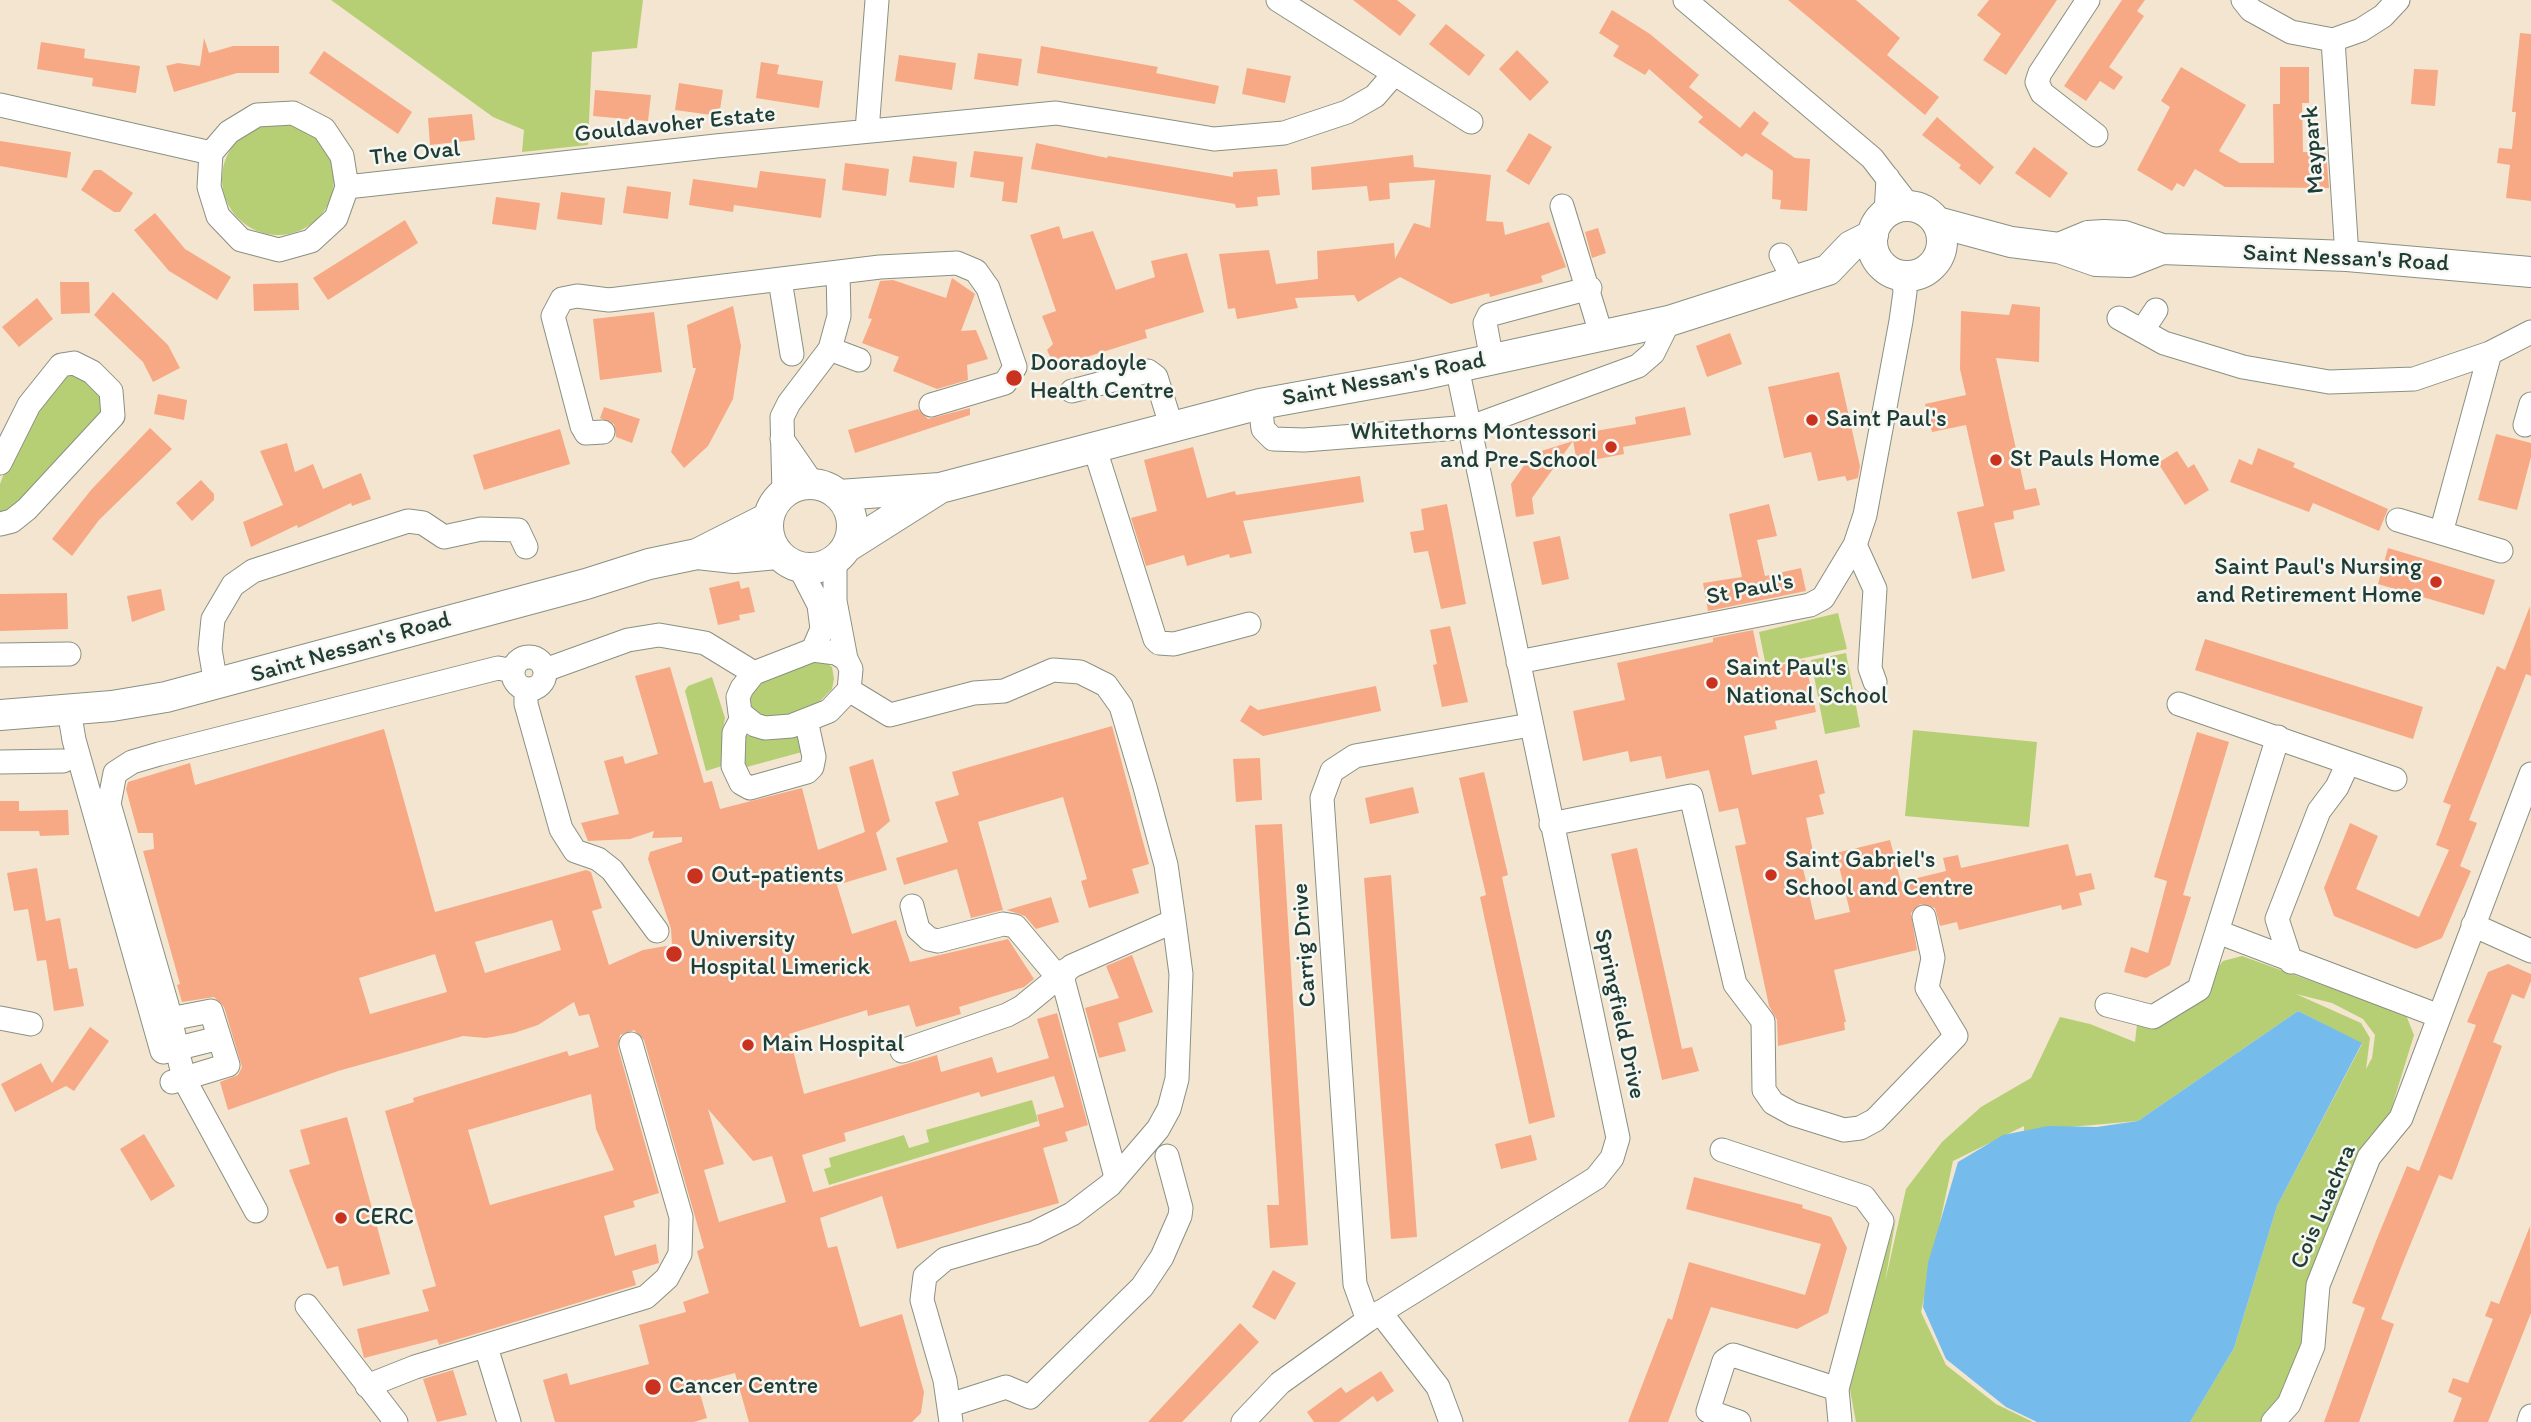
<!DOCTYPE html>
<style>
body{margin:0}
canvas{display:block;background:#f3e5d0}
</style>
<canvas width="2531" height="1422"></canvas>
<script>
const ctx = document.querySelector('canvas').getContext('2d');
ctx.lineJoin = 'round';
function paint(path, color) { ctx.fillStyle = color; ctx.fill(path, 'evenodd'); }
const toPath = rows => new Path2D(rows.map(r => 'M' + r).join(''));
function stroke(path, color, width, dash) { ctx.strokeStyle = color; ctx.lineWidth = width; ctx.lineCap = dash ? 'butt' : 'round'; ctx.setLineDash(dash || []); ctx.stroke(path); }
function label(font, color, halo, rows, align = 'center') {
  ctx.font = font + ' Itim,sans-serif'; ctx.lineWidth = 5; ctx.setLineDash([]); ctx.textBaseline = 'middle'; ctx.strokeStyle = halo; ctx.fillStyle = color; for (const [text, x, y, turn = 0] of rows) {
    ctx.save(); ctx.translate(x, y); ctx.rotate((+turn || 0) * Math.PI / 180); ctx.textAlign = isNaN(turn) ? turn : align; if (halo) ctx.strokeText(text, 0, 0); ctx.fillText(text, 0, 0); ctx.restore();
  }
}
const green = toPath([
 [331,0,643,0,637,48,592,52,588,145,522,152,524,130,493,117],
 '222 179a56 56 0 1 1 112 0a56 56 0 1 1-112 0Z',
 [66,374,79,374,103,398,101,416,18,507,0,514,0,484,13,450,48,390],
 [1838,613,1847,649,1766,666,1759,632],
 [1846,653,1860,727,1825,734,1811,660],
 [821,659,832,667,834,679,832,689,817,704,807,711,770,722,748,705,749,689,761,679],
 [712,677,725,718,722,734,725,765,706,771,685,691,688,686],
 [1913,730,2037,742,2029,827,1905,816],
 [794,733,798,736,802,752,743,768,742,735,771,738],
 [2242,956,2406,1015,2414,1035,2390,1113,2366,1141,2310,1283,2305,1337,2282,1397,2260,1422,2190,1422,2234,1348,2277,1206,2362,1044,2298,1011,2138,1121,2024,1131,2024,1126,1953,1161,1921,1312,1946,1365,1996,1404,2033,1422,1856,1422,1849,1385,1896,1218,1885,1282,1906,1189,1942,1142,1981,1107,2031,1078,2060,1017,2090,1024,2135,1042,2137,1024,2215,971,2223,961],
 [2296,994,2332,1003,2363,1019,2375,1035,2372,1058,2366,1069,2370,1038,2361,1023],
 [1032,1100,1038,1121,829,1185,824,1169,831,1167,829,1158,904,1135,909,1148,929,1142,926,1130]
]);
const water = toPath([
 [2298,1011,2362,1043,2277,1206,2234,1348,2190,1422,2037,1422,2006,1407,1946,1359,1923,1307,1928,1263,1958,1162,2003,1135,2048,1126,2097,1127,2138,1121]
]);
const building = toPath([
 [1353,0,1397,0,1416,15,1400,36],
 [1788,0,1856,0,1900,38,1887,55,1939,97,1925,115],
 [1989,0,2057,0,2006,75,1983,60,2001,34,1977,15],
 [2122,0,2145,0,2137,11,2144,16,2109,67,2123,77,2114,90,2100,81,2086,101,2064,86],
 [1612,10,1650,34,1699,75,1689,87,1740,128,1754,111,1769,123,1761,134,1795,158,1810,159,1807,211,1780,209,1781,200,1772,199,1773,171,1746,153,1742,157,1698,122,1703,117,1649,69,1645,75,1613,56,1619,46,1599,33],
 [1446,24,1485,55,1469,76,1429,44],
 [2520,33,2531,34,2531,201,2506,198,2510,165,2497,163,2499,148,2512,149,2516,112,2512,112],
 [204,38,209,53,233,46,279,46,279,73,237,73,174,92,166,66,178,63,200,66],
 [41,42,85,49,84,58,140,66,136,93,92,86,93,78,37,69],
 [1041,46,1158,67,1156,73,1219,86,1215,104,1037,73],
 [1517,50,1549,82,1530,101,1499,69],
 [324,51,412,112,398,134,309,73],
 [978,53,1022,59,1018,86,974,79],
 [899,55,956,63,952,90,895,81],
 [761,62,779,65,777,74,823,81,819,108,756,98],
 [2181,67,2246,105,2219,151,2240,163,2274,163,2273,104,2280,104,2280,67,2309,67,2309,103,2302,103,2303,152,2326,153,2329,188,2225,187,2195,169,2184,187,2177,183,2172,191,2137,170,2170,107,2161,101],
 [1247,68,1291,76,1285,103,1242,94],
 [2414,69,2438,70,2435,106,2411,104],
 [679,83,723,90,719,116,675,110],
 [595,90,651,95,648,121,593,116],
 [472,114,475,140,430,145,428,118],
 [1937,117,1994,167,1980,185,1959,168,1961,165,1922,135],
 [1529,133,1552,147,1529,185,1506,171],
 [0,141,71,152,67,178,0,166],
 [1036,143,1107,158,1108,156,1233,177,1233,172,1277,169,1280,195,1257,197,1258,206,1236,208,1235,204,1031,169],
 [2034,147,2068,173,2050,198,2015,173],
 [974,151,1023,157,1017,203,1002,201,1004,182,970,177],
 [1413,155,1414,167,1491,175,1486,221,1503,222,1505,235,1549,222,1566,267,1541,276,1543,282,1490,297,1489,293,1451,304,1400,277,1358,302,1354,295,1295,298,1298,308,1237,319,1235,308,1228,309,1219,254,1269,250,1276,284,1318,279,1317,251,1394,243,1395,259,1414,223,1430,228,1435,180,1389,183,1390,199,1369,201,1367,186,1312,190,1311,167],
 [913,156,957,162,954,188,909,182],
 [845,163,889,169,886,196,842,190],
 [94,170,101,170,133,193,120,212,114,212,81,190],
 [760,171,826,179,821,218,734,205,733,212,689,205,693,179,757,188],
 [627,186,671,192,668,219,623,213],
 [561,192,605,198,602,225,557,219],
 [496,197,540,203,536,230,492,224],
 [155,213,185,249,231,277,217,300,169,271,134,230],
 [405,220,418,243,328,300,313,278],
 [1059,226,1063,239,1093,231,1116,290,1155,277,1151,261,1187,253,1204,312,1145,330,1147,338,1055,367,1047,350,1053,344,1042,316,1056,311,1030,235],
 [1598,228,1606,253,1592,258,1585,232],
 [952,278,975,294,961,331,976,330,988,359,967,365,968,380,937,389,893,371,899,357,862,343,872,319,868,318,880,281,893,280,946,298],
 [60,282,89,282,90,313,61,314],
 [298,283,299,310,254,311,253,284],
 [113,292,168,345,180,368,153,382,143,362,94,315],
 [37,298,53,319,19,347,2,327],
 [2012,304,2040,307,2039,362,1996,358,2025,490,2036,488,2040,505,2013,511,2014,519,1994,523,2005,571,1972,579,1957,512,1984,506,1966,425,1932,432,1925,404,1966,395,1960,369,1961,311,2009,315],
 [733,306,741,346,733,399,708,446,684,468,671,452,696,368,693,368,687,325],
 [654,312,662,372,600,380,593,319],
 [1730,333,1742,364,1707,377,1696,346],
 [1839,372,1860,466,1858,478,1847,481,1845,476,1818,481,1811,452,1784,458,1768,387],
 [158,394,187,400,184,420,154,414],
 [604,407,640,419,632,443,616,437,614,424,600,418],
 [1685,407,1691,435,1623,447,1624,454,1577,463,1572,435,1636,424,1635,417],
 [970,408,970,415,855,453,848,430,918,409,928,419],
 [150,428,172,449,99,520,72,556,52,539,91,490],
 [560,429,570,464,484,490,473,455],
 [2496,434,2531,443,2531,457,2517,510,2478,500],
 [1573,441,1532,498,1534,514,1516,517,1511,484,1532,454],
 [287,443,295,472,313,464,323,489,361,473,371,499,352,506,351,503,298,528,297,525,251,547,243,522,283,505,260,451],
 [1193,447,1207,498,1235,491,1236,495,1360,476,1364,502,1243,521,1252,553,1230,558,1229,554,1187,566,1184,555,1146,566,1131,518,1157,511,1144,460],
 [2258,448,2295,463,2293,467,2388,509,2379,531,2313,503,2309,512,2230,482,2239,459,2252,465],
 [2177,451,2188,468,2194,464,2209,490,2185,505,2158,463],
 [201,480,214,494,214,500,192,521,176,503],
 [1447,504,1466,604,1441,609,1428,551,1414,553,1410,532,1424,530,1421,509],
 [1769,504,1777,536,1757,540,1765,576,1801,568,1806,591,1708,611,1703,583,1742,577,1729,514],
 [1560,536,1569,579,1542,585,1533,542],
 [2388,548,2495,580,2484,615,2378,584],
 [739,581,741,589,749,587,755,612,739,615,740,620,718,625,709,588],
 [161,589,165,610,132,622,127,596],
 [67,593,68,629,0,631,0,594],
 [2530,606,2531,676,2526,674,2469,820,2477,823,2460,866,2471,871,2442,938,2416,949,2334,916,2324,888,2350,823,2378,836,2356,889,2419,917,2449,850,2436,845,2451,805,2443,802,2497,666,2505,670],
 [1450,626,1468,702,1442,707,1433,665,1437,664,1430,630],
 [1753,630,1761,669,1805,660,1816,712,1775,721,1777,729,1744,736,1752,775,1817,760,1825,793,1819,795,1824,814,1806,818,1815,861,1802,864,1815,920,1850,912,1836,853,1890,840,1901,882,1946,871,1943,858,1958,855,1961,868,2068,844,2076,876,2091,873,2095,889,2079,893,2082,905,2062,910,2061,905,1959,930,1957,922,1940,926,1935,908,1920,904,1911,913,1917,950,1834,970,1846,1022,1844,1022,1845,1030,1778,1046,1777,1020,1769,1006,1735,846,1746,844,1738,808,1719,812,1709,770,1666,779,1661,756,1630,762,1628,751,1583,761,1573,711,1625,700,1617,663,1713,642,1713,638],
 [2205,639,2423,707,2413,739,2195,670],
 [670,667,704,783,712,781,720,809,802,788,818,850,865,832,849,767,873,759,890,821,876,833,887,870,837,885,852,934,896,920,910,962,1008,939,1034,979,1024,987,959,1007,961,1014,916,1027,909,1005,868,1016,867,1010,789,1034,804,1094,937,1055,941,1072,992,1057,997,1073,1049,1058,1037,1019,1057,1013,1088,1125,1065,1132,1068,1141,1043,1148,1059,1203,897,1249,882,1196,820,1218,828,1248,837,1246,860,1327,902,1314,924,1392,921,1413,912,1422,749,1422,735,1373,697,1383,707,1418,694,1422,555,1422,543,1380,567,1373,570,1385,649,1364,639,1325,686,1312,683,1302,709,1293,697,1251,704,1248,694,1213,644,1040,634,1030,620,1035,618,1048,659,1193,633,1201,635,1207,604,1216,615,1256,656,1244,659,1263,632,1271,636,1285,439,1345,437,1339,364,1358,357,1329,429,1311,422,1290,436,1286,385,1111,414,1102,413,1098,567,1051,569,1056,599,1047,589,1014,579,1016,574,1002,538,1025,514,1033,486,1038,463,1036,338,1071,228,1110,220,1082,238,1075,242,1067,224,1007,214,997,182,1002,177,985,180,984,143,851,154,849,153,833,138,833,126,789,128,782,190,763,195,785,384,729,435,912,586,870,591,872,602,908,592,911,609,965,643,950,672,945,671,929,648,859,650,852,682,842,682,837,652,838,654,831,630,839,588,841,581,823,619,814,604,761,623,756,625,764,658,754,635,676],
 [552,920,561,950,485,973,475,942],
 [435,954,447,992,370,1014,359,978],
 [1054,1076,1064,1107,1037,1115,1040,1126,813,1192,802,1155,846,1141,844,1133,979,1092,981,1097],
 [591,1094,596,1129,614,1170,490,1205,468,1130],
 [708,1109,753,1161,772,1156,786,1202,719,1222,704,1170,724,1164],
 [1376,686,1381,711,1263,736,1240,721,1250,705,1258,710],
 [1112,726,1149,864,1132,869,1139,893,1089,908,1081,881,1087,879,1063,797,978,822,1003,910,971,918,957,869,904,885,896,858,948,842,935,802,959,795,952,772],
 [2197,732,2229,742,2183,895,2191,897,2170,965,2146,978,2124,972,2131,947,2148,953,2167,881,2154,877],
 [1260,758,1262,800,1236,802,1233,759],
 [1484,772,1508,875,1502,877,1555,1117,1529,1124,1480,897,1486,895,1459,778],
 [1413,787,1419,813,1370,824,1365,798],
 [0,801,19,801,19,811,68,810,69,835,40,836,39,831,0,831],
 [1282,824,1308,1245,1270,1248,1267,1205,1279,1205,1255,825],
 [1637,848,1682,1049,1692,1047,1699,1071,1662,1080,1611,854],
 [37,868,46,921,60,918,69,969,77,968,84,1006,54,1011,46,960,37,961,28,909,14,911,7,873],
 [1391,875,1417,1237,1391,1239,1364,878],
 [1051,897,1059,922,1036,929,1025,916,1007,910],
 [1132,955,1153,1012,1118,1023,1126,1051,1099,1058,1085,1008,1119,998,1106,966],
 [2508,964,2531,974,2531,981,2524,999,2512,994,2493,1042,2502,1046,2452,1180,2439,1175,2402,1265,2381,1319,2394,1324,2359,1422,2324,1422,2365,1308,2352,1303,2378,1236,2407,1166,2419,1171,2476,1025,2467,1022,2488,972],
 [90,1027,109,1041,74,1091,66,1086,15,1112,1,1084,41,1063,52,1083],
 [347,1117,390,1274,343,1286,338,1266,327,1269,289,1170,310,1164,300,1130],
 [144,1134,175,1186,151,1201,120,1149],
 [1531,1135,1537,1160,1501,1169,1495,1144],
 [1694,1177,1803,1205,1802,1208,1831,1217,1847,1248,1828,1313,1797,1329,1711,1307,1668,1422,1628,1422,1668,1318,1672,1320,1689,1262,1805,1295,1821,1244,1686,1209],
 [2530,1226,2531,1313,2512,1361,2488,1422,2453,1422,2462,1398,2448,1392,2453,1378,2468,1383,2493,1319,2485,1316,2491,1301,2499,1304],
 [1273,1270,1296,1283,1275,1320,1252,1307],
 [1240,1323,1259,1342,1182,1422,1148,1422],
 [453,1370,467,1415,437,1422,423,1379],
 [1381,1371,1394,1391,1377,1402,1373,1396,1339,1422,1314,1422,1307,1412,1341,1387,1346,1393]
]);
const minor = toPath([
 [1278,0,1471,122],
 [1685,0,1872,158,1909,206],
 [2088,0,2040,73,2037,82,2042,93,2096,135],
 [2243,0,2251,10,2291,32,2333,40,2361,30,2383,16,2398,0],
 [2333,40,2347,256],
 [0,105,211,153],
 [293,113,324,129,342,156,347,187,336,218,311,241,279,250,241,240,218,216,209,187,211,153,229,132,257,115,293,113],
 [867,131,877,0],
 [347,187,716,146,1056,113,1214,139,1284,133,1347,112,1375,96,1394,74],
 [1562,206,1602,337],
 [1886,214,1888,178],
 [1781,255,1794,281],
 [780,280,792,354],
 [2119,318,2164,343,2243,367,2329,382,2414,379,2490,353,2531,332],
 [2142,331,2156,310],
 [830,349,859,360],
 [1492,360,1485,323,1489,315,1590,288],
 [1072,391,1148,371,1156,377,1171,425],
 [1260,404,1263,429,1273,439,1304,440,1471,427,1638,366,1653,353,1669,321],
 [2525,425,2531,404],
 [603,432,586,433,582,426,553,316,562,299,577,296,609,300,880,267,957,263,976,271,988,288,1015,367,1005,383,931,405],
 [782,439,813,484],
 [1094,446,1155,639,1159,643,1174,644,1249,624],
 [0,463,29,405,61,365,74,363,92,372,111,391,113,416,27,509,12,521,0,524],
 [784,492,782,417,789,403,830,349,839,316,838,272],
 [2398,520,2501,551],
 [2441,533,2490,353],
 [1855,545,1875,589,1870,668,1875,682],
 [835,561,835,601,846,659,851,669,849,690,829,711,791,726,765,728,755,725,740,713,738,697,742,688,754,673,813,650,836,653,846,659],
 [800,568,819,605,822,629,813,650],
 [0,655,69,654],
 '513 673a16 16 0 1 1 32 0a16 16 0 1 1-32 0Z',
 [1518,662,1810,605,1823,598,1855,545,1865,515,1901,321,1905,292,1903,275],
 [545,670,628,640,659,635,705,643,754,673],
 [216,685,210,649,213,619,233,585,253,571,408,521,423,523,444,537,481,529,518,530,526,547],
 [526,689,526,704,561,829,575,851,598,859,612,870,657,931],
 [849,690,890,715,974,693,1004,691,1053,670,1080,672,1106,685,1121,706,1145,787,1166,865,1174,921,1181,974,1177,1079,1169,1109,1158,1129,1110,1185,1072,1214,1034,1233,945,1259,925,1276,922,1300,945,1380,951,1422],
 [2179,704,2395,779],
 [69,710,74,740,162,1051],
 [742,718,734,733,733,766,741,783,750,788,807,772,812,767,814,757,806,720],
 [0,762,63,761],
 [1551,824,1691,796,1735,984,1763,1021,1764,1090,1773,1103,1793,1114,1844,1130,1860,1128,1875,1120,1956,1036,1927,988,1933,958,1924,917],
 [912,906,918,929,929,939,938,941,1003,924,1015,926,1057,976],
 [2473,925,2531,951],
 [2218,932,2439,1016],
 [2291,962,2277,919,2319,811,2337,787,2348,763],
 [1066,970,1063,980,1116,1177],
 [2107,1005,2153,1017,2199,989,2278,737],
 [0,1018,31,1024],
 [170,1019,211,1011,228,1065,172,1082],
 [902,1051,1007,1015,1022,1007,1072,966,1174,921],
 [163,1052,219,1038],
 [1722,1150,1864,1197,1882,1221,1837,1389,1840,1422],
 [256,1211,184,1079,167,1005,109,804,115,773,132,762,159,754,498,668,513,671],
 [307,1306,396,1422],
 [1380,1312,1438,1387,1451,1422],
 [1368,1320,1355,1284,1322,798,1332,771,1355,756,1530,725],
 [486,1347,509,1422],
 [367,1386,415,1367,646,1297,667,1278,680,1254,681,1217,631,1044],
 [950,1405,1006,1387,1030,1397,1142,1287,1162,1257,1180,1216,1181,1208,1167,1156],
 [1243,1422,1280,1383,1368,1320,1596,1178,1612,1158,1618,1138,1457,367],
 [1739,1422,1708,1411,1724,1361,1733,1355,1837,1389],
 [2273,1422,2289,1404,2313,1346,2318,1285,2369,1157,2401,1118,2531,774],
 [2529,1422,2531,1416]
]);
const major = toPath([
 '1872 241a35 35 0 1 1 70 0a35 35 0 1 1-70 0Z',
 [1937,222,2011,242,2059,248,2096,261,2129,262,2162,249],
 [2059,248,2088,236,2104,235,2124,236,2162,249,2347,256,2531,272],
 '768 526a42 42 0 1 1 84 0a42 42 0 1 1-84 0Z',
 [839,495,940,488,1260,404,1420,375,1669,321,1828,270,1851,246,1873,235],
 [847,547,937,490],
 [697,554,768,518],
 [0,715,112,706,166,697,586,584,649,564,697,554,734,558,777,554]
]);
const markers = [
 [1014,378,9,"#c8321e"],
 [1812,420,7,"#c8321e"],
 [1611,447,7,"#c8321e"],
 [1996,460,7,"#c8321e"],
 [2436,582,7,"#c8321e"],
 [1712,683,7,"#c8321e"],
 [1771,875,7,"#c8321e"],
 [695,876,9,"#c8321e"],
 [674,954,9,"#c8321e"],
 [748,1045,7,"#c8321e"],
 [341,1218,7,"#c8321e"],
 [653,1387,9,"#c8321e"]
];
const streetNames = [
 ["Gouldavoher Estate",675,125,-6],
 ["Maypark",2314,150,-94],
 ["The Oval",415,154,-6],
 ["Saint Nessan's Road",2346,259,3],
 ["Saint Nessan's Road",1384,380,-11],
 ["St Paul's",1750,590,-11],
 ["Saint Nessan's Road",351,648,-16],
 ["Carrig Drive",1305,945,-94],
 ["Springfield Drive",1619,1014,78],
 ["Cois Luachra",2324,1207,-67]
];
const poiNames = [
 ["Dooradoyle",1030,364],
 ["Health Centre",1030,392],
 ["Saint Paul's",1826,420],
 ["Whitethorns Montessori",1597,433,"right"],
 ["and Pre-School",1597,461,"right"],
 ["St Pauls Home",2010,460],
 ["Saint Paul's Nursing",2422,568,"right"],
 ["and Retirement Home",2422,596,"right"],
 ["Saint Paul's",1726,669],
 ["National School",1726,697],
 ["Saint Gabriel's",1785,861],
 ["School and Centre",1785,889],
 ["Out-patients",711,876],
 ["University",690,940],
 ["Hospital Limerick",690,968],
 ["Main Hospital",762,1045],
 ["CERC",355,1218],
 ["Cancer Centre",669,1387]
];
paint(green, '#b6cf74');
paint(water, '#75bced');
paint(building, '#f7a985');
stroke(minor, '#899182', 25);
stroke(major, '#899182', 32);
stroke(minor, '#fff', 23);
stroke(major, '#fff', 30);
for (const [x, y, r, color] of markers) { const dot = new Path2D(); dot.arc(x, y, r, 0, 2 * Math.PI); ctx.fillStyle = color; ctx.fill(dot); stroke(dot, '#f6f6f2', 2.5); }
label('24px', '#1f3d34', '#f6f6f2', streetNames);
label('24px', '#1f3d34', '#f6f6f2', poiNames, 'left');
</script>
